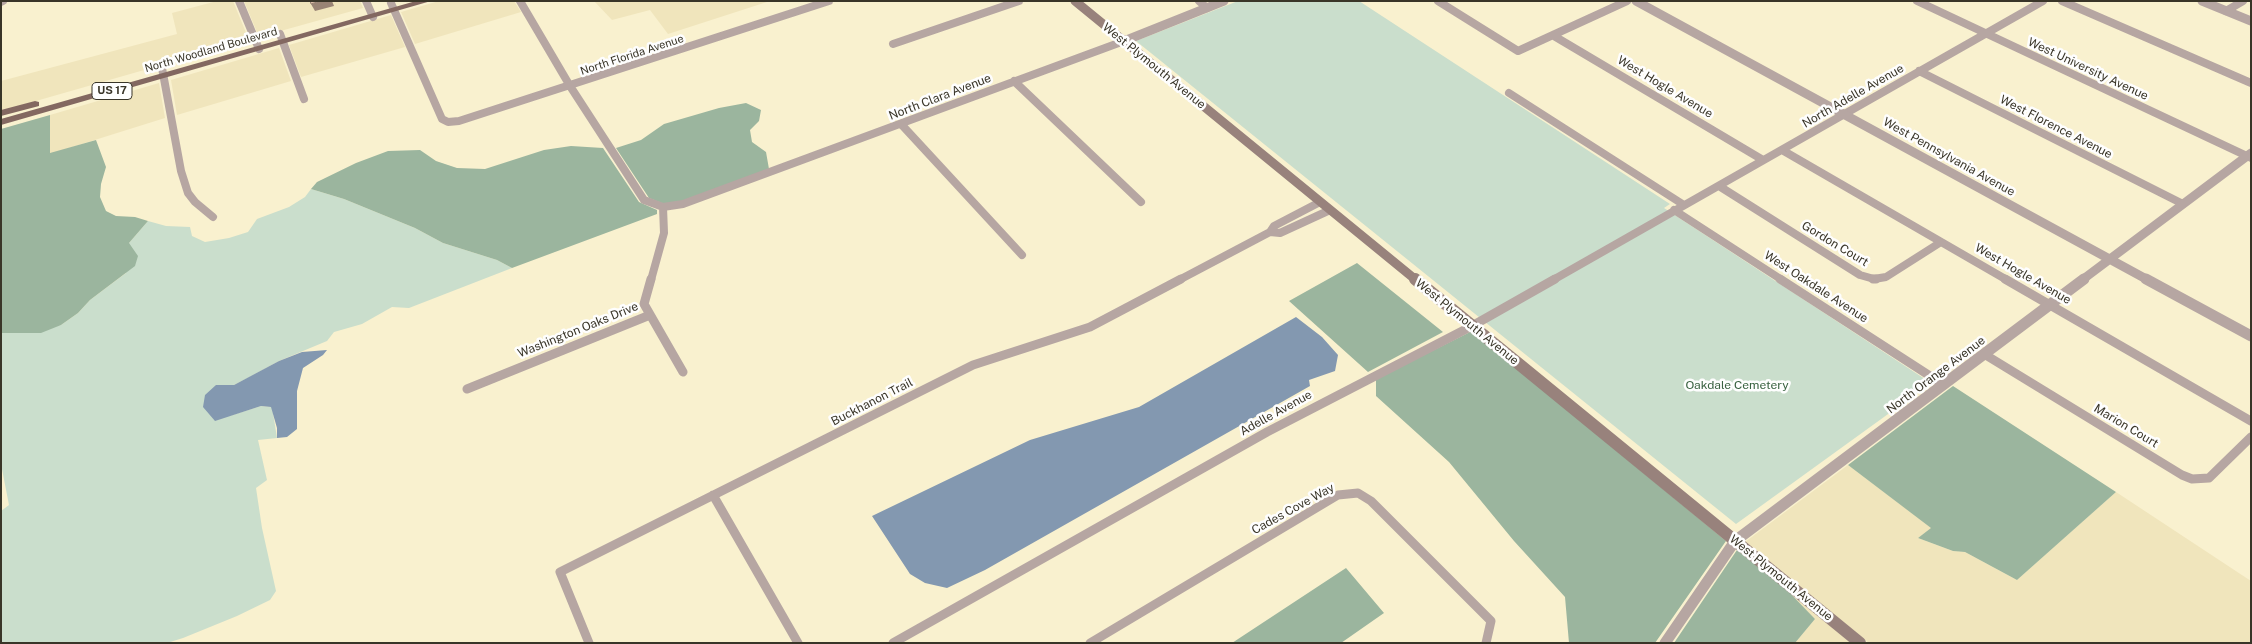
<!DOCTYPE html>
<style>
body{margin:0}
#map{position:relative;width:2252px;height:644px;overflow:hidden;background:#f9f1cf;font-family:"Public Sans",sans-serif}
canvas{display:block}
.frame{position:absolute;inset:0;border:2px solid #393528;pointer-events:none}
</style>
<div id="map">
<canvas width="2252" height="644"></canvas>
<div class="frame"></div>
</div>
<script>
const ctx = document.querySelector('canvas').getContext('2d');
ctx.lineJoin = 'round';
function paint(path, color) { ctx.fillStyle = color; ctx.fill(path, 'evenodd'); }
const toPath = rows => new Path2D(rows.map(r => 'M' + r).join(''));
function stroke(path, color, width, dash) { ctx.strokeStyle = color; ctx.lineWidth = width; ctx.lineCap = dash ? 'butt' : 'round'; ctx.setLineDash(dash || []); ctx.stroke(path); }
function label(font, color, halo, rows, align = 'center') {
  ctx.font = font + ' "Public Sans",sans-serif'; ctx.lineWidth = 5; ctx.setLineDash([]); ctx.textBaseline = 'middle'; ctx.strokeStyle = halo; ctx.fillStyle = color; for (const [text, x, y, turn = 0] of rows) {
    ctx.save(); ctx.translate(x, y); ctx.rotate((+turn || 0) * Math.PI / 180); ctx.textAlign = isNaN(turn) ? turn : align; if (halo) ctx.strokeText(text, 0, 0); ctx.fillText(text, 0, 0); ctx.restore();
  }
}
const built = toPath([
 [217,1,233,1,249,40,1,111,1,81,177,34,172,13],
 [244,1,360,1,363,8,259,37],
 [439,1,514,1,521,12,415,44,401,12],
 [594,1,770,1,668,34,650,10,612,20],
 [391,15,405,47,301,77,289,45],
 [279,48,291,81,177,115,171,80],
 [159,83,165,118,50,154,50,115],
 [1848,465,1932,528,1918,538,1953,551,1965,552,2017,580,2116,492,2251,581,2251,643,1869,643,1745,542],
 [1786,589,1851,643,1795,643,1815,619]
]);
const green = toPath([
 [1238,1,1359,1,1670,204,1664,208,1931,383,1736,524,1136,41],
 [311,189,344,199,415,228,443,243,497,260,512,268,409,308,392,307,362,324,334,332,327,341,279,361,248,378,234,385,216,385,229,416,261,406,272,407,273,413,277,438,258,440,267,480,256,488,262,528,276,591,270,600,237,616,183,638,167,643,1,643,1,511,9,505,1,464,1,333,61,325,78,313,90,300,126,273,129,243,148,221,166,226,190,227,192,236,205,242,229,238,248,232,257,219,289,207,305,197]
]);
const forest = toPath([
 [746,103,761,110,759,121,750,130,752,142,766,152,769,169,682,201,664,204,649,198,616,148,641,140,664,124,719,108],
 [50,115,50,153,96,140,106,167,101,184,100,197,106,211,116,216,135,217,148,221,129,243,138,256,135,266,90,300,78,313,61,325,41,333,1,333,1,129],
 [571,146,603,148,639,202,657,210,657,214,512,268,497,260,443,243,415,228,344,199,311,189,317,182,356,163,388,151,420,150,436,161,457,168,485,169,544,150],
 [1357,263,1443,332,1368,372,1289,301],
 [1472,331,1726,541,1655,643,1569,643,1565,597,1514,541,1449,462,1376,396,1376,379],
 [1953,386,2116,492,2017,580,1965,552,1953,551,1918,538,1931,528,1848,465],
 [1737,550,1786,589,1815,619,1795,643,1674,643],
 [1346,568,1384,613,1341,643,1232,643]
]);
const water = toPath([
 [1296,317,1322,337,1338,355,1335,371,1309,380,1310,386,985,570,947,588,925,583,910,574,872,516,1030,440,1139,407],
 [327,350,323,355,303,368,297,391,297,429,287,437,277,438,277,428,271,407,261,406,215,421,203,407,205,395,216,385,234,385,279,361,302,352]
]);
const minorFar1 = toPath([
 [239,1,259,49],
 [366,1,373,17],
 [520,1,570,86,644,200,663,207,683,204,1124,41],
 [1199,1,1207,8],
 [1438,1,1518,51,1627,1],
 [1917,1,2251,158],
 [2062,1,2251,83],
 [1,2,3,1],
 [391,3,442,119,448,122,459,121,829,1],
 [2226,11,2243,1],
 [280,34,304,99],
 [1554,36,1763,160],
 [893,44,1019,1],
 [162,68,181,171,188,193,195,202,213,217],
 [1919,71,2183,204],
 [1014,81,1141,202],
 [1509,93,1684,205],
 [901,124,1022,255],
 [1782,150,2007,280],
 [1719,186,1860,275,1874,279,1886,277,1941,242],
 [1674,210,1782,280],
 [1270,232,1280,233,1330,210],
 [651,280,664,233,663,207],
 [1179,280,1270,232,1274,226,1320,202],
 [1553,280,2043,1]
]);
const minor = toPath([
 [651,279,644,304,683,372],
 [1780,279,1944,385],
 [1873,279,1876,279],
 [2005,279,2251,421],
 [1984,354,2182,475,2192,479,2209,478,2251,437],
 [467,389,650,315],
 [713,495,798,643],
 [589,643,560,572,973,365,1090,327,1181,279],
 [893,643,1267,432,1472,326,1555,279],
 [1090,643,1338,495,1358,493,1371,501,1491,621,1486,643]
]);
const tertiaryFar1 = toPath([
 [1636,1,2148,280],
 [2202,1,2251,21],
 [1124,41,1224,1],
 [2082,280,2251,153]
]);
const tertiary = toPath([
 [2146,279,2251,336],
 [1665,643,1735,541,2084,279]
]);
const secondaryFar1 = toPath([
 [1075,1,1416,280]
]);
const secondary = toPath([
 [1415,279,1860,643]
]);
const primary = toPath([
 [416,1,431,1,1,125,1,119,416,1],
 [35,101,39,102,39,106,1,116,1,110,35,101]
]);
const shadedWall = toPath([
 [320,1,332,1,334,6,315,11,311,4]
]);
const building = toPath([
 [310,1,320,1,311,4,310,1]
]);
const farStreetnames = [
 ["North Woodland Boulevard",211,50,-16],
 ["North Florida Avenue",632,55,-18]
];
const shields = [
 [112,91,40]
];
const shieldNames = [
 ["US 17",112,91]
];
const streetNames = [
 ["West Plymouth Avenue",1154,66,39],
 ["West University Avenue",2088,69,25],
 ["West Hogle Avenue",1665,87,31],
 ["North Adelle Avenue",1853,96,-30],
 ["North Clara Avenue",940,97,-21],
 ["West Florence Avenue",2056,127,27],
 ["West Pennsylvania Avenue",1949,157,29],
 ["Gordon Court",1835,244,31],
 ["West Hogle Avenue",2023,274,30],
 ["West Oakdale Avenue",1816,287,33],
 ["West Plymouth Avenue",1467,322,39],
 ["Washington Oaks Drive",578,330,-22],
 ["North Orange Avenue",1936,375,-37],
 ["Buckhanon Trail",872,402,-27],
 ["Adelle Avenue",1276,413,-29],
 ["Marion Court",2126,426,31],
 ["Cades Cove Way",1293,509,-29],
 ["West Plymouth Avenue",1781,578,39]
];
const parkNames = [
 ["Oakdale Cemetery",1737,385]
];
paint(built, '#f0e5bc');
paint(green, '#cadecc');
paint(forest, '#9bb59e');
paint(water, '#8398b0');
stroke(minorFar1, '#b6a6a2', 8);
stroke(minor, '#b6a6a2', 9);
stroke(tertiaryFar1, '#b6a6a2', 9);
stroke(tertiary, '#b6a6a2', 11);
stroke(secondaryFar1, '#98827c', 9);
stroke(secondary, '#98827c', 12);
paint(primary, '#836861');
paint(shadedWall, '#998475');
paint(building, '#dabca7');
stroke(building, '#998475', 1);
label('11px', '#393528', '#fefefe', farStreetnames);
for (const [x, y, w] of shields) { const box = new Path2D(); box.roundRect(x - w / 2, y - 8.5, w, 17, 4); ctx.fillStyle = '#fefefe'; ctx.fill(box); stroke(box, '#393528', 1); }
label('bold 11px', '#393528', null, shieldNames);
label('12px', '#393528', '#fefefe', streetNames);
label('12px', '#396240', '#fefefe', parkNames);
</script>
